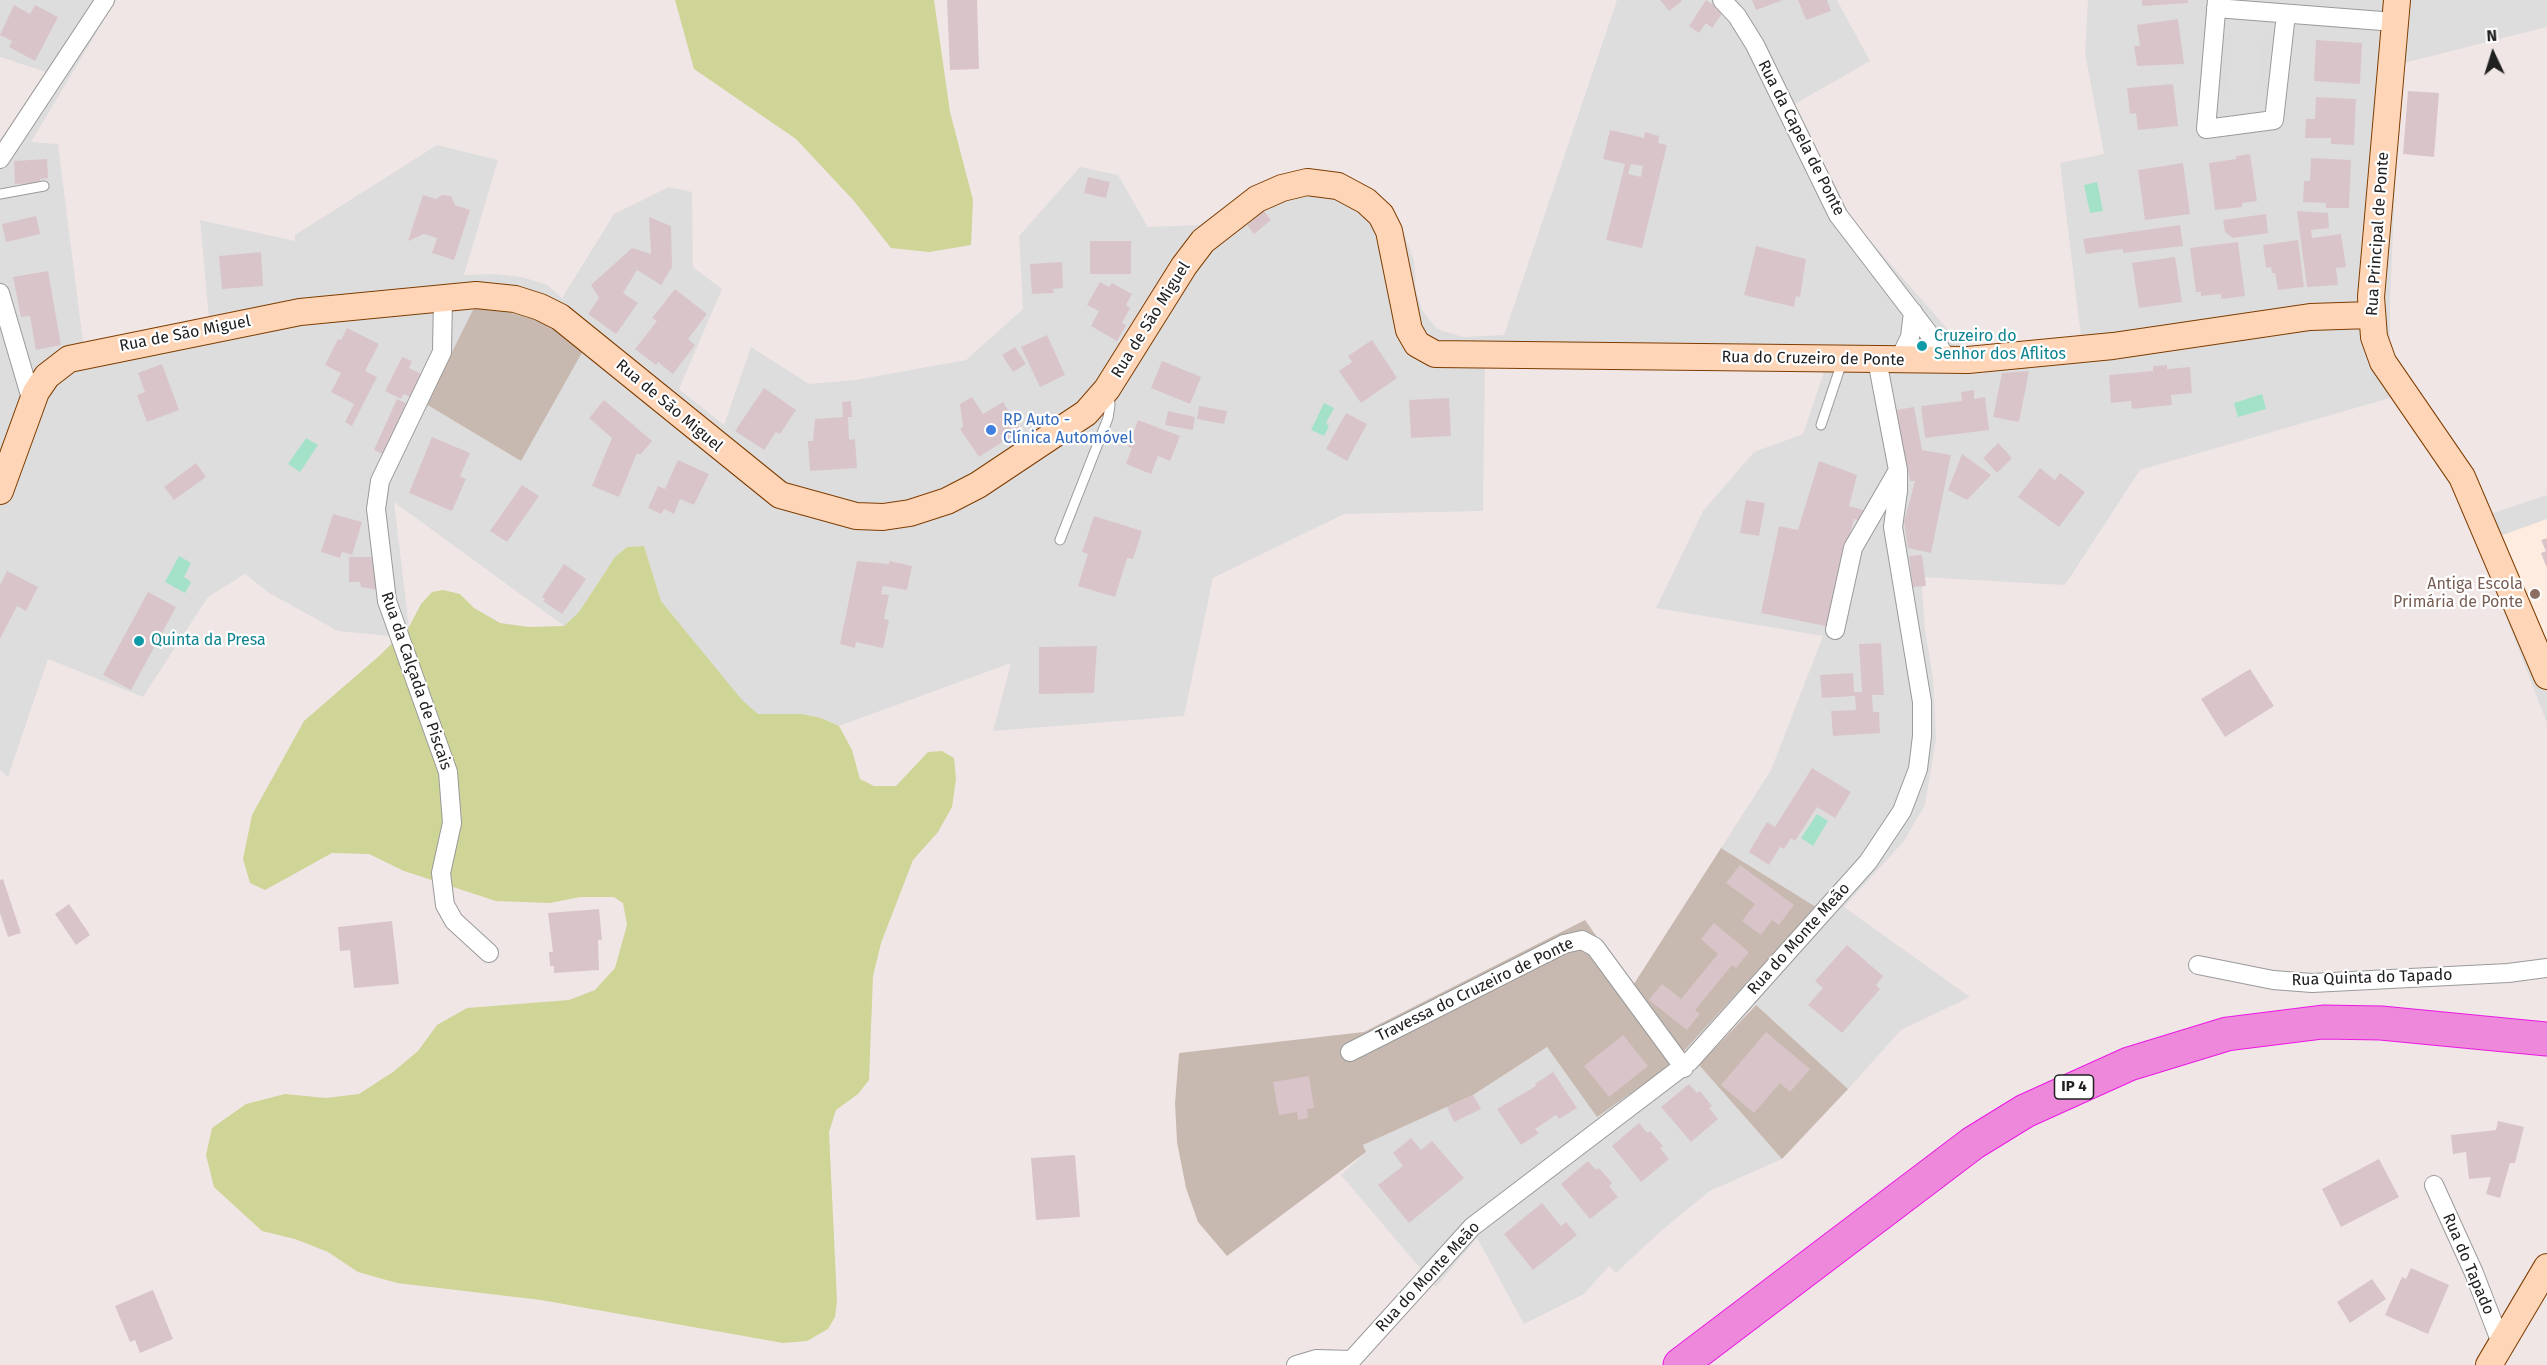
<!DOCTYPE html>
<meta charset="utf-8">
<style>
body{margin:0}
#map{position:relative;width:2547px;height:1365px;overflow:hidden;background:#f1e6e6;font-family:"Fira Sans",sans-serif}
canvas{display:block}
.north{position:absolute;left:2463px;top:24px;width:60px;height:60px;-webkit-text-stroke:4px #fff;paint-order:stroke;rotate:356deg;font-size:16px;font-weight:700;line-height:24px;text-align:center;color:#202020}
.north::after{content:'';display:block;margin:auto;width:21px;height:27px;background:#202020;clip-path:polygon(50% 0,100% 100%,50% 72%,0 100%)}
</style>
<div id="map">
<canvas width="2547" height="1365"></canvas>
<div class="north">N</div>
</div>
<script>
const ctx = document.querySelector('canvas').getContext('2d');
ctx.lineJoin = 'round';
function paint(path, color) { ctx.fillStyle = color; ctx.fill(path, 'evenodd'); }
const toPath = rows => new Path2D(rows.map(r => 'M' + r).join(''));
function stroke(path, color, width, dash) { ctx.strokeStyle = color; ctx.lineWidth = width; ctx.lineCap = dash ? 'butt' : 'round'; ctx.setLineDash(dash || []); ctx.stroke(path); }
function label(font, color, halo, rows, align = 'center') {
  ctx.font = font + ' "Fira Sans",sans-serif'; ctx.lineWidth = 4.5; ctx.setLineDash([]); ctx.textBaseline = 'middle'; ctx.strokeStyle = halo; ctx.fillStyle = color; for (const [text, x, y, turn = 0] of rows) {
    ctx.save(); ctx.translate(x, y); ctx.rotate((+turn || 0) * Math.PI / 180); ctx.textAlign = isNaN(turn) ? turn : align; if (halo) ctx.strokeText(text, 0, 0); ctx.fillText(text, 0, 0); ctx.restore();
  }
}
const residential = toPath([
 [0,0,116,0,31,142,58,144,83,342,209,319,200,220,295,241,295,235,437,145,498,160,464,275,495,274,522,277,547,285,562,298,614,214,669,187,692,192,693,267,722,289,679,389,724,425,751,347,809,384,855,380,966,360,1023,309,1019,236,1080,167,1118,175,1148,227,1199,225,1243,194,1277,179,1354,182,1388,202,1403,231,1414,261,1416,290,1422,310,1437,329,1463,337,1504,335,1617,0,1837,0,1870,61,1795,104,1853,221,1964,348,2081,337,2060,163,2104,154,2085,53,2088,0,2547,0,2547,27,2400,64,2390,303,2390,398,2140,470,2065,585,1921,577,1925,629,1933,679,1936,739,1925,805,1904,841,1844,907,1970,997,1901,1030,1848,1089,1755,1005,1699,1065,1782,1159,1710,1191,1661,1231,1616,1273,1609,1266,1584,1294,1524,1324,1477,1238,1436,1287,1341,1175,1366,1152,1363,1145,1473,1095,1547,1047,1597,1116,1816,907,1721,848,1771,770,1823,636,1656,608,1703,511,1754,452,1803,434,1826,366,1485,367,1483,511,1344,514,1213,578,1184,716,993,731,1011,663,839,726,821,718,802,714,758,714,742,701,661,601,644,546,627,547,615,557,579,612,564,626,394,502,409,627,389,636,338,631,269,593,245,574,208,597,143,697,48,659,8,777,0,770,0,156,52,74,0,57],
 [2547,495,2547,723,2469,521]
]);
const education = toPath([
 [2547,519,2547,651,2500,536]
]);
const construction = toPath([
 [474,308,511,313,545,323,584,349,521,461,426,404],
 [1721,848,1816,907,1671,1065,1597,1117,1547,1047,1473,1095,1363,1145,1366,1152,1227,1256,1198,1222,1186,1188,1177,1142,1175,1103,1179,1053,1364,1032,1585,920,1632,987],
 [1756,1005,1848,1089,1782,1159,1699,1065]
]);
const forest = toPath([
 [675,0,934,0,950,112,973,200,971,245,929,252,891,248,854,201,796,139,694,69],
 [644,546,661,601,742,700,758,714,802,714,821,718,839,726,852,750,860,779,874,786,896,786,928,752,942,751,954,758,956,779,952,807,938,832,913,860,881,943,873,976,869,1080,858,1094,836,1110,829,1132,837,1301,835,1317,828,1329,807,1341,783,1343,541,1300,397,1283,358,1272,328,1252,295,1239,262,1231,214,1187,206,1155,212,1128,246,1104,285,1094,326,1098,359,1094,393,1072,418,1051,437,1025,467,1008,569,1000,595,990,615,968,627,925,623,903,614,897,580,897,550,903,496,901,404,871,369,854,332,853,265,890,250,883,243,859,252,815,304,721,379,656,409,627,421,604,432,592,443,590,460,594,474,608,500,623,529,627,564,626,579,612,615,557,627,547]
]);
const parking = toPath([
 [2225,33,2233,34,2227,94,2220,94],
 [2263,36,2271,37,2265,98,2257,97]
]);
const water = toPath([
 [2097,182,2103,211,2090,213,2084,185],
 [2262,394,2266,409,2238,417,2234,403],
 [1324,403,1334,408,1326,423,1329,426,1324,436,1311,430],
 [306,438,318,445,300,472,288,464],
 [179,556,191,563,184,577,191,582,185,593,165,582],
 [1817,814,1828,821,1813,846,1801,838]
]);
const building = toPath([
 [947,0,977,0,979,69,950,70],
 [1660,0,1681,0,1682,1,1669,11],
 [1706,0,1723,12,1712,28,1706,23,1699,33,1689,26],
 [1752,0,1783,0,1756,10],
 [1798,0,1827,0,1831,11,1806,20],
 [2142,0,2188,0,2188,3,2142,6],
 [14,5,30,14,35,5,58,17,35,61,9,47,12,41,0,35],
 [2178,19,2184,64,2137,66,2134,46,2140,46,2137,25],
 [2316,40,2362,43,2360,84,2314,81],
 [2173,84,2178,126,2138,130,2136,113,2130,114,2127,88],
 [2408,91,2439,93,2434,157,2403,154],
 [2316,97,2356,99,2354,145,2331,144,2331,138,2305,138,2306,119,2315,119],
 [1610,130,1644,138,1645,132,1659,136,1658,143,1667,145,1642,248,1606,240,1625,164,1603,159],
 [1631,164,1643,166,1641,177,1628,174],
 [2250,154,2257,201,2242,203,2242,207,2215,210,2209,163,2236,159,2236,156],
 [2311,158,2351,160,2349,208,2326,208,2326,203,2303,202,2304,181,2310,181],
 [47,159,48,178,40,179,41,183,15,184,14,161],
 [2183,163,2190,214,2145,220,2138,170],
 [1088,177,1110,182,1106,198,1084,193],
 [423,195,436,199,442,195,451,196,455,205,470,210,454,260,432,253,437,238,424,234,408,241],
 [1264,211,1271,220,1254,234,1247,225],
 [2297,211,2328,213,2329,228,2311,230,2312,238,2341,234,2346,267,2336,268,2338,285,2307,287],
 [2266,214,2268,233,2233,238,2225,232,2223,220],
 [36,216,40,234,6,242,2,224],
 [649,217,671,226,672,267,661,285,637,270,623,293,638,303,616,334,588,314,599,298,591,285,632,248,651,254],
 [2180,225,2183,246,2123,253,2123,249,2086,254,2083,239],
 [2298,240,2304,287,2278,290,2275,273,2272,273,2271,267,2266,268,2263,245],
 [1090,241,1131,241,1131,274,1090,274],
 [2238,242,2245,296,2221,299,2221,294,2201,296,2201,292,2196,292,2190,248],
 [1756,246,1806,259,1800,297,1796,296,1794,307,1744,295],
 [261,252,263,286,222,289,219,256],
 [2175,257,2182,302,2139,308,2132,263],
 [1062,262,1063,288,1053,289,1054,293,1032,294,1030,264],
 [48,271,61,345,36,350,30,316,21,317,13,277],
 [1100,282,1109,287,1112,283,1132,294,1126,305,1130,308,1122,323,1126,325,1117,341,1091,326,1099,311,1087,305],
 [675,289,707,314,688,339,695,345,673,374,658,362,656,365,635,349,657,321,652,318],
 [347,328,379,344,365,371,377,377,352,426,345,422,354,404,331,392,341,373,325,365,338,339,341,340],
 [1047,335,1065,375,1040,387,1021,347],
 [1372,340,1397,378,1361,403,1339,371,1352,362,1348,356],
 [1015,347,1026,364,1013,372,1002,355],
 [402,357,412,361,409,368,425,376,414,399,404,394,401,399,385,391],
 [1162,361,1201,377,1190,404,1151,388],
 [162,364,179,410,147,422,137,395,145,392,138,373],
 [2167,365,2167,369,2190,367,2192,393,2171,395,2172,405,2132,409,2131,401,2111,403,2109,375,2153,371,2153,366],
 [2029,371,2019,422,1993,417,2002,373],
 [764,388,796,410,780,434,776,432,764,450,735,431],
 [1974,390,1974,399,1985,397,1989,430,1925,438,1921,406,1962,401,1961,392],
 [972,397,983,414,1003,402,1021,430,979,457,960,429,963,427,960,404],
 [1449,398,1451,436,1411,438,1409,400],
 [397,399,410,405,387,456,374,450],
 [604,400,652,441,640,455,637,453,619,497,592,486,612,438,589,418],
 [851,401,852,417,848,417,849,440,855,439,857,468,810,471,808,441,813,441,815,419,843,417,842,402],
 [1199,406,1227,411,1224,424,1197,419],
 [1914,407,1922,450,1951,455,1931,553,1908,548,1904,522,1915,481,1910,481,1896,410],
 [1168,411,1195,417,1193,430,1165,425],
 [1346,413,1367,424,1347,461,1326,449],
 [1138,420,1180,436,1170,461,1158,456,1151,474,1126,464,1132,448,1128,447],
 [432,437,470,453,460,476,466,479,452,511,409,493],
 [1998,443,2012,458,1997,473,1983,458],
 [1962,454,1991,475,1967,500,1948,490],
 [678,460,709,474,694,505,680,499,674,514,664,509,661,514,648,508,658,486,665,489],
 [1819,461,1857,475,1849,506,1867,511,1862,521,1854,519,1848,540,1830,627,1761,613,1779,526,1798,530],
 [196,463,206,477,174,500,164,487],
 [2040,468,2055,480,2060,473,2085,492,2059,527,2018,497],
 [522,485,539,496,507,542,490,531],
 [1746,500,1765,503,1759,536,1740,533],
 [333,514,362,522,352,555,342,552,340,558,321,552],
 [1094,516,1142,531,1133,559,1127,558,1115,597,1078,586,1088,554,1082,552],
 [2547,538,2547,568,2541,553,2546,551,2541,540],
 [1922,555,1926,586,1913,587,1909,556],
 [349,557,377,557,378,590,361,587,360,582,349,582],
 [857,561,889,564,889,561,912,566,907,590,883,586,881,594,889,595,884,619,889,620,883,648,856,642,855,648,840,644],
 [564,564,586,579,562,614,543,601,545,599,542,597],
 [7,571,38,587,26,611,17,606,0,639,0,585],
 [148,592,176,607,131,690,103,675],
 [1881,643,1884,695,1872,695,1873,712,1879,712,1880,733,1833,736,1831,711,1856,710,1855,696,1822,698,1820,675,1853,673,1854,692,1862,692,1859,644],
 [1097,646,1094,693,1039,694,1039,647],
 [2250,669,2274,706,2225,737,2201,699],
 [1812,768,1851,792,1835,818,1817,807,1795,841,1791,838,1784,849,1780,847,1769,865,1749,852,1767,822,1775,827],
 [1740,865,1794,905,1779,925,1772,920,1761,935,1742,921,1755,904,1726,883],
 [3,879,21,933,8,937,0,913,0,880],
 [69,904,90,935,76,945,55,914],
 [599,909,602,940,598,940,599,970,554,973,554,966,550,966,549,952,553,952,548,913],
 [392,921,399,984,354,988,350,950,340,951,338,927],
 [1714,923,1749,952,1736,968,1732,965,1695,1010,1700,1014,1687,1030,1649,1000,1662,984,1681,999,1718,954,1701,939],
 [1847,945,1883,976,1876,985,1880,989,1842,1033,1808,1005,1823,988,1815,981],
 [1766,1032,1810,1069,1790,1092,1780,1083,1754,1113,1721,1085],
 [1623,1035,1648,1066,1609,1097,1584,1066],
 [1553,1072,1577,1108,1559,1119,1556,1115,1535,1129,1539,1133,1521,1145,1497,1109,1536,1086,1535,1084],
 [1309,1076,1314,1108,1307,1109,1308,1118,1298,1120,1297,1112,1279,1115,1273,1082],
 [1689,1084,1697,1093,1700,1091,1712,1106,1709,1108,1718,1119,1691,1142,1661,1107],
 [1473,1095,1481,1109,1454,1122,1447,1107],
 [2498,1121,2524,1127,2515,1163,2510,1163,2500,1198,2486,1194,2491,1177,2469,1179,2466,1152,2453,1154,2451,1135,2496,1130],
 [1639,1123,1647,1133,1650,1131,1663,1146,1660,1148,1669,1159,1641,1182,1612,1146],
 [1411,1138,1421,1150,1432,1141,1464,1178,1409,1223,1378,1185,1403,1166,1393,1153],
 [1075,1155,1080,1217,1036,1220,1031,1158],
 [2379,1159,2399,1197,2341,1227,2322,1189],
 [1588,1161,1596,1170,1599,1168,1612,1183,1609,1186,1618,1197,1590,1219,1561,1184],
 [1542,1203,1561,1226,1566,1222,1577,1235,1533,1270,1504,1234],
 [2411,1268,2449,1285,2428,1334,2385,1315,2402,1277,2406,1279],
 [2372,1279,2386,1299,2350,1323,2337,1302],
 [153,1290,173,1339,140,1353,135,1340,130,1342,115,1306]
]);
const lane = toPath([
 [0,194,44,186],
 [1821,425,1842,362],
 [1060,540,1108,418,1110,405,1109,393]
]);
const street = toPath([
 [1722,0,1737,16,1755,45,1838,215,1949,360],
 [2217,0,2206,129,2274,120,2286,14],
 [2216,8,2395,22],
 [0,159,105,0],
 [0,293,32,402],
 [443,297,442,352,380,481,376,509,387,601,448,772,452,823,441,873,445,905,454,921,489,953],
 [1899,360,1910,337,1913,312],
 [1835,630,1853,548,1897,472],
 [2198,965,2273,980,2312,983,2508,973,2547,968],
 [1350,1052,1564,944,1582,940,1595,947,1684,1068],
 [2434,1185,2474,1273,2501,1343],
 [1296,1365,1316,1359,1351,1360],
 [1347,1365,1472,1227,1690,1061,1868,862,1902,811,1918,769,1922,736,1922,702,1893,527,1898,491,1898,470,1877,360]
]);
const secondary = toPath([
 [2397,0,2371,297,2374,337,2383,362,2462,477,2547,676],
 [0,491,36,392,47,376,69,359,300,312,476,295,515,299,540,307,560,317,780,495,856,516,883,517,910,513,947,501,978,485,1086,413,1107,389,1184,266,1203,241,1257,199,1282,188,1307,182,1338,186,1366,201,1381,215,1389,231,1409,330,1417,344,1435,354,1968,360,2113,346,2310,317,2371,315],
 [2489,1365,2547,1267]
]);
const highway = toPath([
 [1680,1365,1973,1143,2025,1111,2129,1064,2227,1034,2323,1022,2381,1023,2547,1039]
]);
const markers = [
 [1922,346,6,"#0f9aa8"],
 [991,430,6,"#3f7fe0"],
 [2535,594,6,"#8d6e63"],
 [139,641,6,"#0f9aa8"]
];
const shields = [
 [2074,1087,39]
];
const shieldNames = [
 ["IP 4",2074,1087]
];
const streetNames = [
 ["Rua da Capela de Ponte",1801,138,63],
 ["Rua Principal de Ponte",2378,234,-86],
 ["Rua de São Miguel",1151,320,-58],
 ["Rua de São Miguel",185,334,-11],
 ["Rua do Cruzeiro de Ponte",1813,359,1],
 ["Rua de São Miguel",669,406,40],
 ["Rua da Calçada de Piscais",416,681,71],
 ["Rua do Monte Meão",1799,939,-48],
 ["Rua Quinta do Tapado",2372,978,-2],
 ["Travessa do Cruzeiro de Ponte",1475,990,-26],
 ["Rua do Tapado",2468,1264,67],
 ["Rua do Monte Meão",1428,1277,-47]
];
const cultureNames = [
 ["Cruzeiro do",1934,337],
 ["Senhor dos Aflitos",1934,355],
 ["Quinta da Presa",151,641]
];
const shopNames = [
 ["RP Auto -",1003,421],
 ["Clínica Automóvel",1003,439]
];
const educationNames = [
 ["Antiga Escola",2523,585],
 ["Primária de Ponte",2523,603]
];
paint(residential, '#deddde');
paint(education, '#ffece1');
paint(construction, '#c7b9b0');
paint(forest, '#cfd497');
paint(parking, '#dcdcdc');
paint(water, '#a3e2c9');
paint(building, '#d9c5c9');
stroke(lane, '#9a9a9a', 11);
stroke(street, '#9a9a9a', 20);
stroke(secondary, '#7e3d00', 28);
stroke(highway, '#ea18e3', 35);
stroke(lane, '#fff', 9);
stroke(street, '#fff', 18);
stroke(secondary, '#ffd5b7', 26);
stroke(highway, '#ee88db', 33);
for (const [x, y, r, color] of markers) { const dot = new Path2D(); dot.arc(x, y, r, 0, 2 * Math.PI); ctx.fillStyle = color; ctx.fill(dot); stroke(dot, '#fff', 2); }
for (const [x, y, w] of shields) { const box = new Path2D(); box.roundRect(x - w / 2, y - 12, w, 24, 4.5); ctx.fillStyle = '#fff'; ctx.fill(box); stroke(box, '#202020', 1.5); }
label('bold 15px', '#202020', null, shieldNames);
label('16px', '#202020', '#fff', streetNames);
label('16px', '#0d838f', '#fff', cultureNames, 'left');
label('16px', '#366cbe', '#fff', shopNames, 'left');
label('16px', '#785e54', '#fff', educationNames, 'right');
</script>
